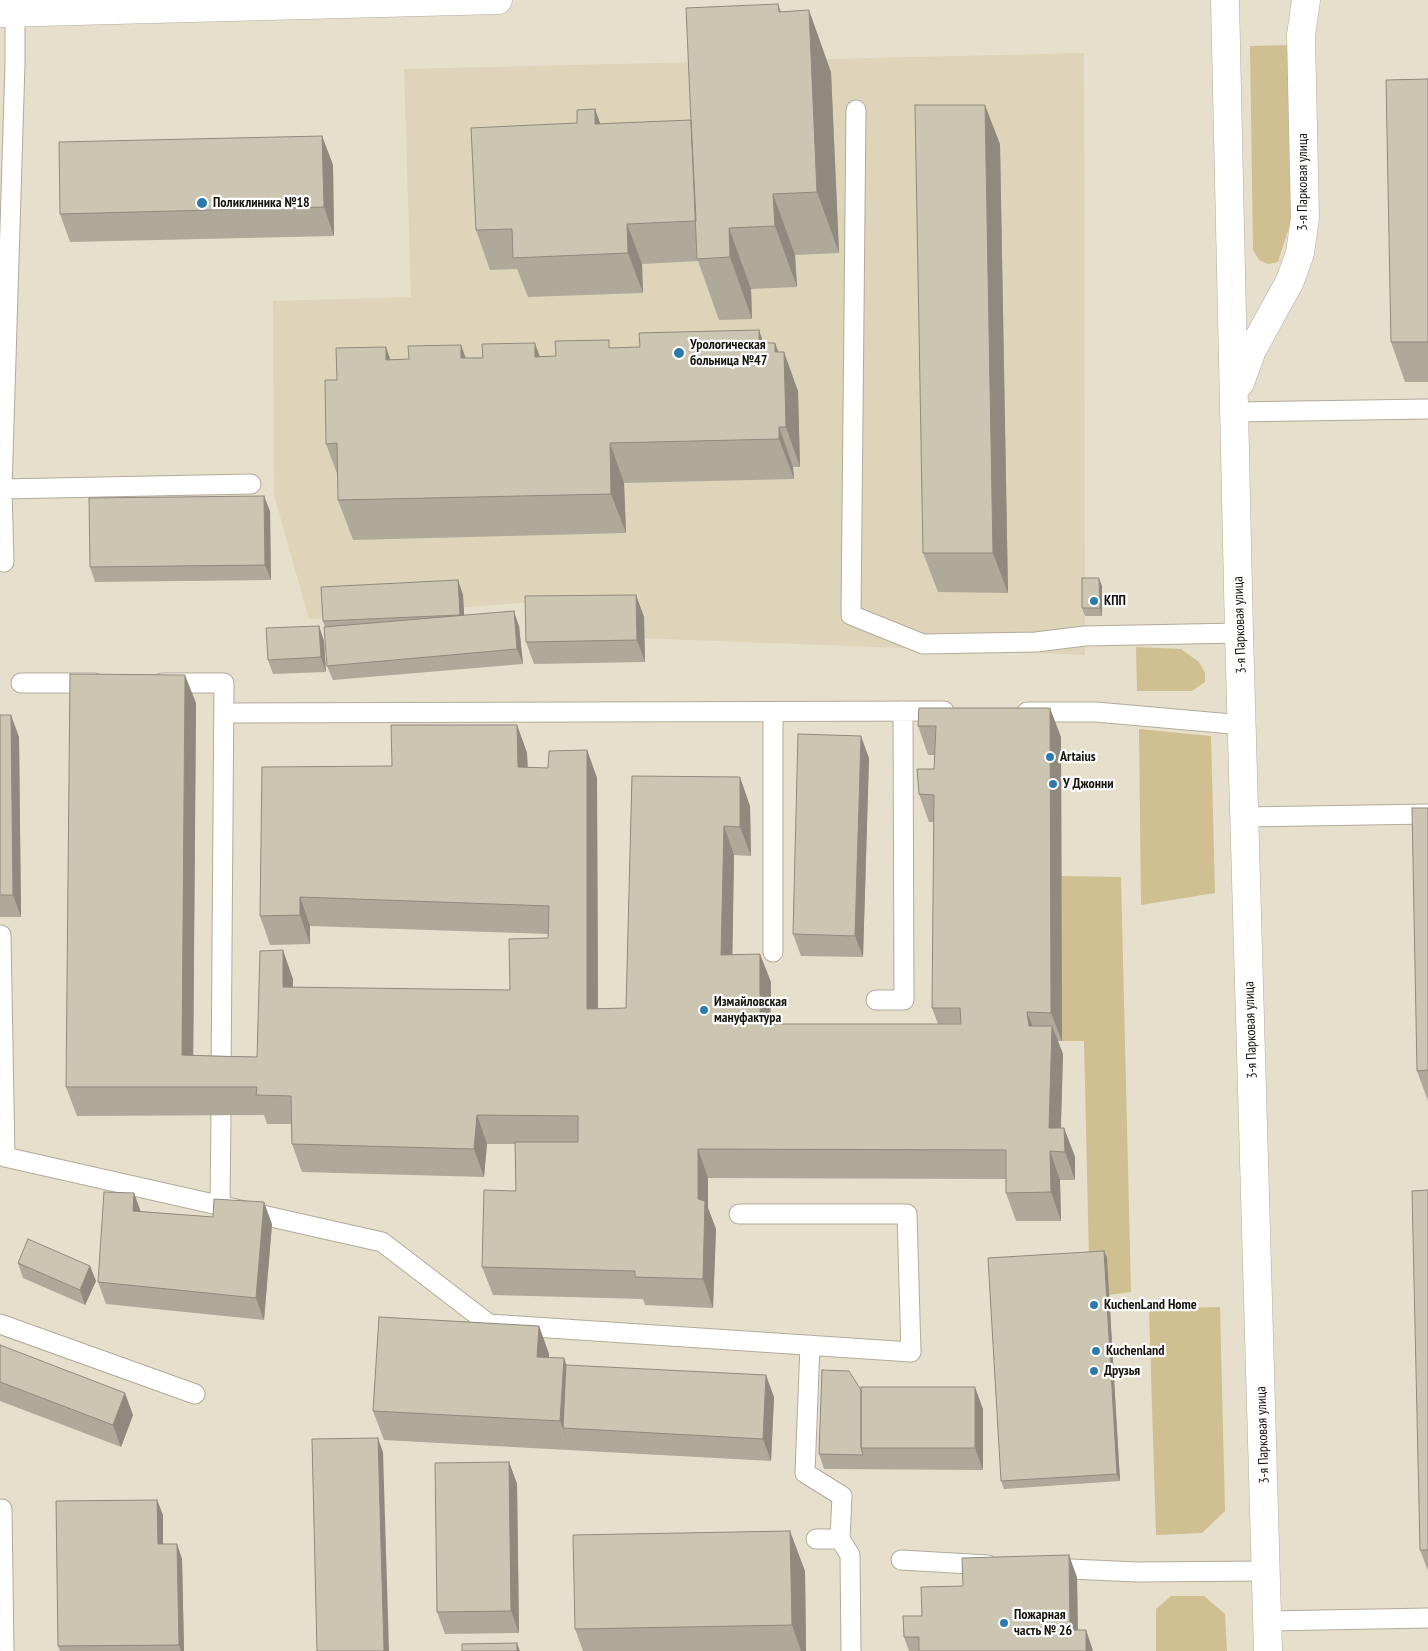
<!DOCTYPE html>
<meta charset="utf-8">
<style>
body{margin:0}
canvas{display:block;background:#e6dfcb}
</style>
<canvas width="1428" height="1651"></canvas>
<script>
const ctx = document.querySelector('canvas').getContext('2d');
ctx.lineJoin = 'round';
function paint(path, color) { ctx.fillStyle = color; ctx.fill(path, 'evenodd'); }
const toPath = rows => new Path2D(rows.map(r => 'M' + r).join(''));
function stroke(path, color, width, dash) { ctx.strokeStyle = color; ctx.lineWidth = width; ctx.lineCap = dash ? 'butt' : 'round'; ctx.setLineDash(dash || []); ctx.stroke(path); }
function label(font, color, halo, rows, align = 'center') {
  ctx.font = font + ' "PT Sans Narrow",sans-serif'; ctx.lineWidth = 4.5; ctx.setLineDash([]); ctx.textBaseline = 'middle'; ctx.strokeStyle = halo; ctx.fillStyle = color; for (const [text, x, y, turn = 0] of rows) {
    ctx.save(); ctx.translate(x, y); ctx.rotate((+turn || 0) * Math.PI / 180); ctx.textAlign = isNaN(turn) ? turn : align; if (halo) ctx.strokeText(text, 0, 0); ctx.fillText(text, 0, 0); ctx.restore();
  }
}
const built = toPath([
 [1084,53,1085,655,639,638,638,594,309,619,274,495,273,301,411,297,404,69]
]);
const green = toPath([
 [1291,45,1291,221,1278,262,1268,264,1259,260,1253,250,1250,46],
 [1136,647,1181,649,1199,662,1205,673,1205,682,1192,691,1137,691],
 [1139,729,1211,736,1215,893,1141,905],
 [1061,876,1121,877,1131,1292,1109,1295,1107,1259,1089,1260,1084,1041,1062,1041],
 [1220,1307,1225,1511,1202,1533,1156,1535,1149,1309],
 [1171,1596,1204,1596,1225,1614,1227,1651,1156,1651,1156,1609]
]);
const service = toPath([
 [856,110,851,615,923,644,1036,642,1085,636,1239,633],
 [1235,412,1428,409],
 [2,489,251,484],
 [4,562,2,489,15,63,15,12],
 [21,683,95,683],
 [162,683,224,683,221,1081],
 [773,712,773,952],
 [1027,712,1096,712,1243,725],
 [224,713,944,711],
 [1245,817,1428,814],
 [1,935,5,1157,382,1242,489,1324,911,1352,907,1214,739,1214],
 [876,1000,904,1000,903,711],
 [220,1205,221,1116],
 [0,1324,195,1394],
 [810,1345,805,1473,842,1496,840,1539],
 [2,1509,4,1651],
 [816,1539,840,1539,850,1555,851,1651],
 [901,1560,988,1565],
 [1048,1568,1137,1572,1267,1571],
 [1268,1621,1428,1618]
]);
const tertiary = toPath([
 [1225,0,1239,633,1268,1651],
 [1240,383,1252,350,1290,281,1300,253,1305,218,1301,35,1306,0]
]);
const secondary = toPath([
 [0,13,498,0]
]);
const wall = toPath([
 [778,4,781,11,831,72,839,253,795,255,797,287,751,289,752,319,719,320,698,261,642,264,643,293,528,297,517,269,490,270,476,230,577,123,595,109,600,124,691,120],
 [1428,79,1428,382,1405,382,1391,342],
 [322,136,333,165,334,236,70,242,60,214],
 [1000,144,1008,593,938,592,923,553],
 [764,343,775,343,778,352,798,391,800,467,793,467,794,479,624,483,626,533,353,540,338,500,338,476,326,444,337,380,391,360,409,359,461,345,466,358,556,356,611,348],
 [270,511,271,580,95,582,90,567],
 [458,580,463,595,464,615,519,626,523,664,333,680,327,666,325,627,323,621],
 [1102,586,1102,616,1085,616,1082,608],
 [636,595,644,617,645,662,534,664,526,642],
 [319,626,324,641,326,672,273,674,268,660],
 [196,703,193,1055,257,1057,293,979,293,988,510,990,548,938,549,934,310,926,310,944,270,945,260,916,392,766,517,725,527,753,528,767,548,768,587,750,597,778,598,1008,626,1008,632,776,750,806,751,856,734,855,732,954,771,982,770,1024,938,1024,932,1008,934,822,929,822,919,794,934,769,935,755,928,755,918,726,919,708,1061,737,1062,1041,1058,1041,1063,1054,1061,1128,1064,1128,1075,1157,1075,1180,1060,1180,1061,1221,1016,1221,1006,1193,1006,1179,708,1178,708,1208,716,1229,713,1308,645,1305,643,1299,493,1295,482,1267,516,1191,515,1144,487,1144,484,1177,302,1172,292,1144,291,1124,267,1124,264,1115,77,1116,66,1087],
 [0,715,19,737,21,917,0,917],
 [869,758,863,957,801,956,793,934],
 [1428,808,1428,1101,1417,1071],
 [1428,1190,1428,1571,1420,1550],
 [134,1193,140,1211,272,1224,264,1320,106,1304,98,1282],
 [1104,1251,1107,1258,1120,1481,1004,1489,1001,1481],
 [18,1263,90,1266,96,1281,85,1305,23,1278],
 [539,1326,549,1354,549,1358,566,1365,774,1397,771,1461,384,1440,373,1411],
 [0,1345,133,1415,121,1447,0,1401],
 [861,1390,983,1409,983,1470,824,1469,819,1454],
 [509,1462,517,1484,519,1633,445,1634,437,1612],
 [157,1500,163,1515,163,1544,177,1544,182,1559,184,1651,60,1651,58,1646],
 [805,1571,806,1651,583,1651,575,1629],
 [1077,1577,1078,1630,1086,1630,1093,1651,909,1651,904,1637,922,1616,963,1586]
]);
const shadedWall = toPath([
 [809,10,831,72,839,253,817,192],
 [985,105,1000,144,1008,593,993,553],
 [595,109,609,148,595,124],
 [322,136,333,165,334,236,324,207],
 [773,194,795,255,797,287,775,226],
 [627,224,642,264,643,293,628,253],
 [729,228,751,289,752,319,730,257],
 [759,330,773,370,759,343],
 [535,343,549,383,535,357],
 [775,343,784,367,784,352,798,391,800,467,786,427,775,352],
 [461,345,475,385,461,358],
 [386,347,400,387,386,360],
 [779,427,793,467,794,479,779,439],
 [610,443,624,483,626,533,611,494],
 [264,496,270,511,271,580,265,565],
 [1099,578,1102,586,1102,616,1100,608],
 [458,580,463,595,465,630,460,615],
 [636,595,644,617,645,662,637,640],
 [514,611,519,626,523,664,517,649],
 [319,626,324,641,326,672,321,657],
 [185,675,196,703,193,1083,182,1055],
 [1050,708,1061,737,1062,1041,1051,1013],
 [11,715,19,737,21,917,13,895],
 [517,725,527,753,528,795,518,767],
 [861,736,869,758,863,957,855,936],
 [587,750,597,778,598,1037,587,1009],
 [740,777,750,806,751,856,740,827],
 [724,826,734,855,732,983,721,955],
 [300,897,310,926,310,944,300,915],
 [283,950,293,979,293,1016,283,987],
 [760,954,771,982,770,1052,760,1024],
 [1027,1012,1038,1040,1029,1026],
 [1052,1026,1063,1054,1060,1152,1049,1128],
 [477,1115,487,1144,484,1177,474,1149],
 [1064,1128,1075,1157,1075,1180,1065,1152],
 [698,1149,708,1178,708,1208,716,1229,713,1308,703,1279,698,1199],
 [1050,1151,1060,1180,1061,1221,1051,1192],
 [134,1193,142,1215,133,1211],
 [264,1202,272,1224,264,1320,256,1298],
 [1104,1251,1107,1258,1120,1481,1117,1474],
 [90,1266,96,1281,85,1305,80,1290],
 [539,1326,549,1354,547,1386,537,1357],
 [564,1358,574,1387,563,1428,571,1450,560,1421],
 [766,1375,774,1397,771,1461,763,1439],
 [975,1387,983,1409,983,1470,975,1448],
 [125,1393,133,1415,121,1447,113,1425],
 [378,1438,383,1452,389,1651,384,1651],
 [509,1462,517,1484,519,1633,511,1611],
 [157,1500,163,1515,163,1559,158,1544],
 [790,1531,805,1571,806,1651,801,1651,792,1625],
 [177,1544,182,1559,184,1651,181,1651,179,1645],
 [1069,1555,1077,1577,1078,1651,1070,1630],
 [1086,1630,1093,1651,1086,1651],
 [517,1643,520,1651,517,1651]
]);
const building = toPath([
 [778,4,779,12,809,10,817,192,773,194,775,226,729,228,730,257,697,259,686,8,778,4],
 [1428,79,1428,342,1391,342,1386,80,1428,79],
 [915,105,985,105,993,553,923,553,915,105],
 [595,109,595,124,691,120,696,221,627,224,628,253,513,258,512,229,476,230,471,128,577,123,577,110,595,109],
 [322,136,324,207,60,214,59,142,322,136],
 [759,330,759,343,775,343,775,352,784,352,786,427,779,427,779,439,610,443,611,494,338,500,337,443,326,444,325,380,337,380,336,348,386,347,386,360,409,359,408,346,461,345,461,358,483,358,482,344,535,343,535,357,556,356,555,341,609,340,609,348,640,347,639,333,759,330],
 [264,496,265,565,90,567,89,498,264,496],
 [1082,578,1099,578,1100,608,1082,608,1082,578],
 [458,580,460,615,323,621,321,587,458,580],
 [636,595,637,640,526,642,525,596,636,595],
 [514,611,517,649,327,666,324,627,514,611],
 [319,626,321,657,268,660,266,628,319,626],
 [70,674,185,675,182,1055,211,1056,257,1057,260,951,283,950,283,987,510,990,509,939,548,938,549,906,300,897,300,915,260,916,262,767,392,766,391,725,517,725,518,767,548,768,549,751,587,750,587,1009,626,1008,632,776,740,777,740,827,724,826,721,955,760,954,760,1024,961,1024,960,1008,932,1008,934,795,919,794,917,769,934,769,936,726,918,726,919,708,1050,708,1051,1013,1027,1012,1029,1026,1052,1026,1049,1128,1064,1128,1065,1152,1050,1151,1051,1192,1006,1193,1006,1150,698,1149,698,1199,705,1201,703,1279,635,1277,635,1271,482,1267,484,1190,516,1191,515,1142,578,1142,578,1116,477,1115,474,1149,292,1144,291,1096,256,1095,257,1087,66,1087,70,674],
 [0,715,11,715,13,895,0,895,0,715],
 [798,734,861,736,855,936,793,934,798,734],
 [1412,808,1428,808,1428,1070,1417,1071,1412,808],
 [1428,1190,1428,1550,1420,1550,1412,1191,1428,1190],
 [104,1192,134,1193,133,1211,213,1217,214,1199,264,1202,256,1298,98,1282,104,1192],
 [28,1239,90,1266,80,1290,18,1263,28,1239],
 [1104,1251,1117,1474,1001,1481,988,1258,1104,1251],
 [379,1317,539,1326,537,1357,564,1358,560,1421,373,1411,379,1317],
 [0,1345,125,1393,113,1425,0,1382,0,1345],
 [566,1365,766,1375,763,1439,563,1428,566,1365],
 [822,1370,849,1371,861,1390,861,1448,863,1455,819,1454,822,1370],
 [861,1387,975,1387,975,1448,861,1448,861,1387],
 [378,1438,384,1651,317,1651,312,1439,378,1438],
 [509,1462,511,1611,437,1612,435,1463,509,1462],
 [157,1500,158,1544,177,1544,179,1645,58,1646,56,1501,157,1500],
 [790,1531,792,1625,575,1629,573,1535,790,1531],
 [1069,1555,1070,1630,1086,1630,1086,1651,919,1651,919,1637,904,1637,903,1616,922,1616,921,1587,963,1586,962,1558,1069,1555],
 [517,1643,517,1651,462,1651,462,1644,517,1643]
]);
const markers = [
 [202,203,6,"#2d7bad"],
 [679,353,6,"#2d7bad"],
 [1094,601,5,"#2d7bad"],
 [1050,757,5,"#2d7bad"],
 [1053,784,5,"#2d7bad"],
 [704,1010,5,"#2d7bad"],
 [1094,1305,5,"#2d7bad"],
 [1096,1351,5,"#2d7bad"],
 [1094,1371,5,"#2d7bad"],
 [1004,1623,5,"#2d7bad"]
];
const streetNames = [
 ["3-я Парковая улица",1303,182,-90],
 ["3-я Парковая улица",1240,625,-92],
 ["3-я Парковая улица",1251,1030,-92],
 ["3-я Парковая улица",1263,1435,-92]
];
const poiNames = [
 ["Поликлиника №18",213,203],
 ["Урологическая",690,345],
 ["больница №47",690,361],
 ["КПП",1104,601],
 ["Artaius",1060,757],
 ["У Джонни",1063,784],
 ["Измайловская",714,1002],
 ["мануфактура",714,1018],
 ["KuchenLand Home",1104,1305],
 ["Kuchenland",1106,1351],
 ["Друзья",1104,1371],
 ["Пожарная",1014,1615],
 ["часть № 26",1014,1631]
];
paint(built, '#ddd4ba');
paint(green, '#cfbf91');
stroke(service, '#b2ab98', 21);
stroke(tertiary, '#b2ab98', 29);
stroke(secondary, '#b2ab98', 29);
stroke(service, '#fff', 19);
stroke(tertiary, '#fff', 28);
stroke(secondary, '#fff', 28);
paint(wall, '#afa999');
paint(shadedWall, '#8f8a7d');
paint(building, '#ccc5b2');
stroke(building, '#8f8a7d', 1);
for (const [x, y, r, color] of markers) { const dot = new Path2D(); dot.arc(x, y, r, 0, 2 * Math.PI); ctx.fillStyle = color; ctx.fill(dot); stroke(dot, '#fff', 2); }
label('14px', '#17150e', '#fff', streetNames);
label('bold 14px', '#17150e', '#fff', poiNames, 'left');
</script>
